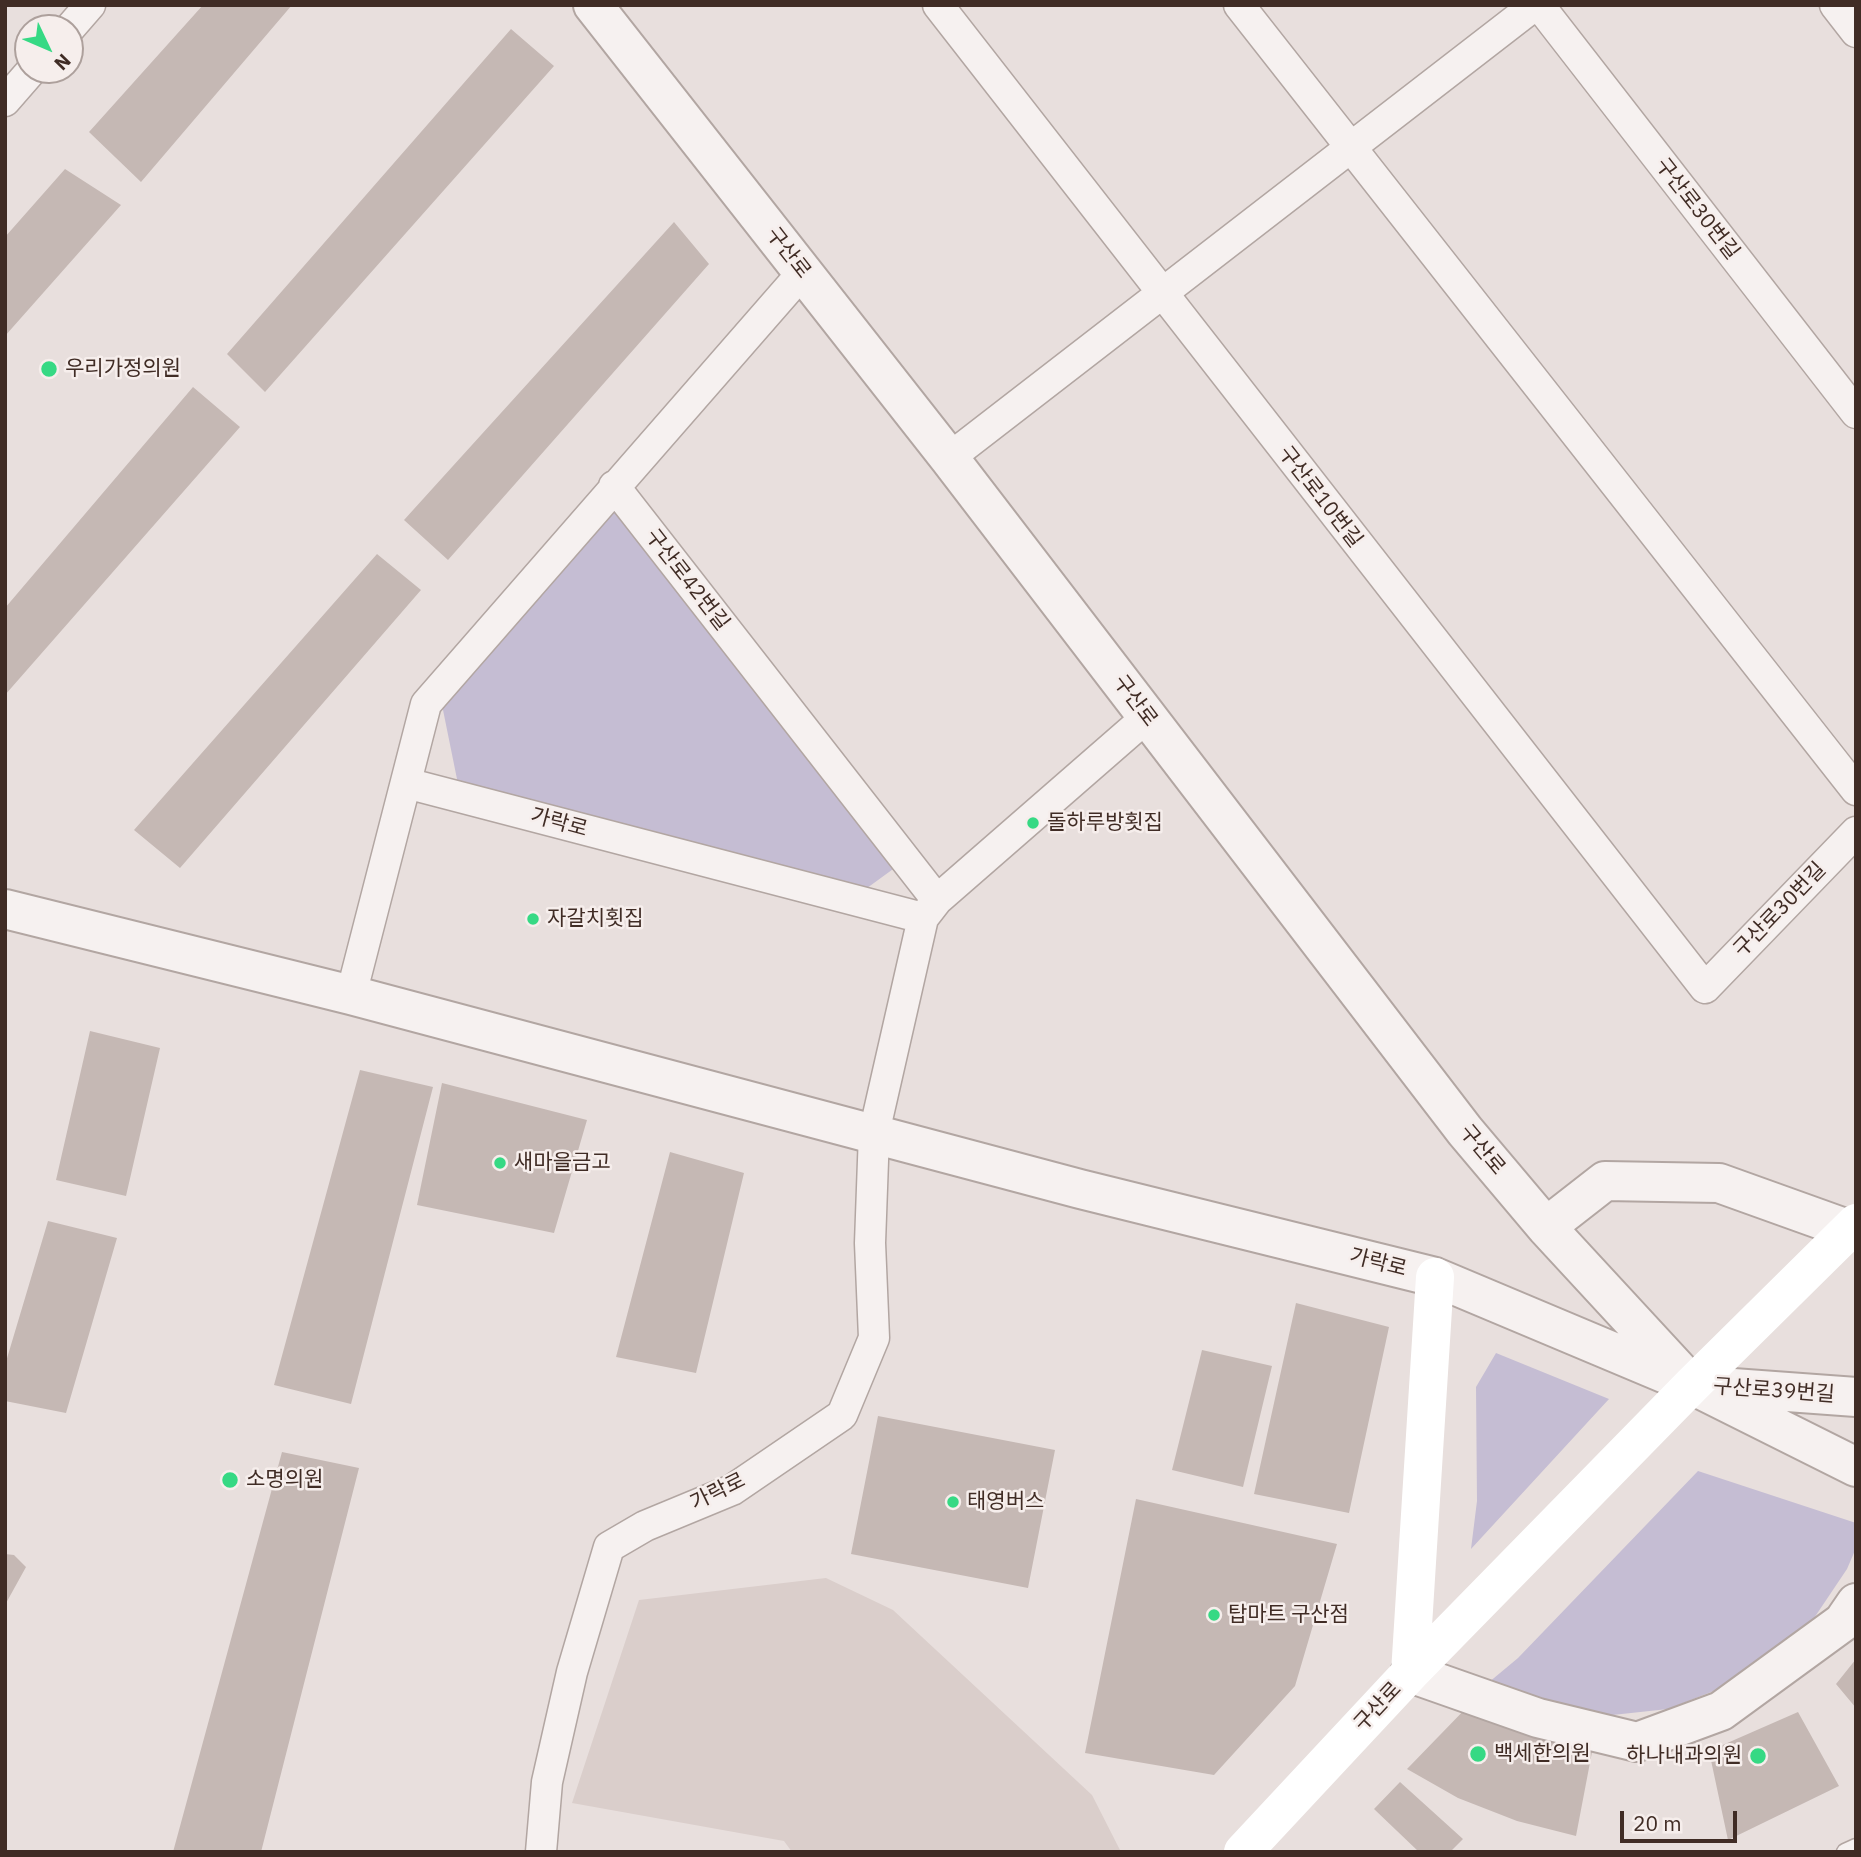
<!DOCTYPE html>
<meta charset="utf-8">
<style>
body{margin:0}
#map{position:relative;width:1861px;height:1857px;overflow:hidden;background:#e8dfdd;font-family:"IBM Plex Sans",sans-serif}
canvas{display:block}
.frame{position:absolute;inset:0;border:7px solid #402c25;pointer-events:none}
.north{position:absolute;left:14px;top:14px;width:70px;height:70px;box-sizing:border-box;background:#f6eeec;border:2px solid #ada09c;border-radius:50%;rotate:134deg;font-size:19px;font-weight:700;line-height:28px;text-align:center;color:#402c25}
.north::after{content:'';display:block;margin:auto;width:24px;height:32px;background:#36d984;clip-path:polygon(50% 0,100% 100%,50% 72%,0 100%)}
.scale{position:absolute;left:1620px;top:1811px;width:117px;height:32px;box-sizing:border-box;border:4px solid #402c25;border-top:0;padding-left:9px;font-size:21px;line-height:24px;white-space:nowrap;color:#402c25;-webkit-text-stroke:5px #f6eeec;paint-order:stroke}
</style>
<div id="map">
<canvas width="1861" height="1857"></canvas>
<div class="frame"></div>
<div class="north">N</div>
<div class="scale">20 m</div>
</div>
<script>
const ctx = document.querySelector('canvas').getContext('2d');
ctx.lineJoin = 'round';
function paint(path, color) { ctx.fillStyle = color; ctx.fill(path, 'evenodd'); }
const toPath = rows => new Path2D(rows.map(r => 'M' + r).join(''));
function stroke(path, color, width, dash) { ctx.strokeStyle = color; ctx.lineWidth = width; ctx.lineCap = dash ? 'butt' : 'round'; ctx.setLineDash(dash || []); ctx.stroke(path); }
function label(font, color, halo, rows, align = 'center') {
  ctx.font = font + ' "IBM Plex Sans","Noto Sans KR",sans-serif'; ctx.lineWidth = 5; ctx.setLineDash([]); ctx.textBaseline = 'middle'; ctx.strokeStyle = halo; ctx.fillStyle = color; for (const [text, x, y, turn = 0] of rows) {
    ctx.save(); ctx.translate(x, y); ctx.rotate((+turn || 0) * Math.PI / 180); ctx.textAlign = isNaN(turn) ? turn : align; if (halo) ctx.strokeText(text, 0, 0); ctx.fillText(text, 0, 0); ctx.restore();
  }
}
const built = toPath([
 [826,1578,893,1610,1092,1795,1121,1852,792,1852,784,1841,572,1803,639,1600]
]);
const green = toPath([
 [613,509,900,864,863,891,458,784,442,705],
 [1496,1353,1609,1399,1471,1549,1477,1501,1476,1387],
 [1698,1471,1856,1523,1856,1548,1847,1569,1804,1633,1744,1679,1668,1709,1594,1717,1488,1683,1518,1658]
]);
const building = toPath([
 [203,5,292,5,141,182,89,132],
 [511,29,554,66,265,392,227,354],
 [65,169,121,205,5,336,5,237],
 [674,222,709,264,448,560,404,520],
 [193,387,240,427,5,695,5,608],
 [377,554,421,590,180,868,134,830],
 [90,1031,160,1048,126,1196,56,1180],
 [360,1070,433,1087,351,1404,274,1385],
 [442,1083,587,1120,554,1233,417,1205],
 [670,1152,744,1173,696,1373,616,1357],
 [48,1221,117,1238,66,1413,5,1401,5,1365],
 [1296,1303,1389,1327,1349,1513,1254,1494],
 [1202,1350,1272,1366,1243,1487,1172,1470],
 [878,1416,1055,1450,1028,1588,851,1554],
 [282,1452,359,1468,261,1852,173,1852],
 [1136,1499,1337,1544,1295,1686,1214,1775,1085,1753],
 [5,1554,14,1555,26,1567,5,1605],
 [1856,1659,1856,1708,1836,1684],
 [1471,1703,1518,1728,1592,1752,1576,1836,1517,1821,1458,1798,1407,1769],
 [1798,1712,1839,1786,1728,1840,1709,1751],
 [1400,1782,1463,1839,1450,1852,1419,1852,1374,1809]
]);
const service = toPath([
 [1845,1852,1856,1847]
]);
const minor = toPath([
 [938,5,1705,988,1856,832],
 [1239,5,1856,790],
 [1539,5,1856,413],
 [1835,5,1856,32],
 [70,28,90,5],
 [5,101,32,70],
 [949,458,1535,5],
 [614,486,937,900],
 [406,783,923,918],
 [351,995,426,704,803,272],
 [541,1852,547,1782,572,1672,609,1547,645,1526,732,1490,842,1415,874,1338,870,1243,874,1133,923,918,937,900,1147,717]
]);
const tertiary = toPath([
 [593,5,949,458,1465,1131,1546,1227,1692,1385,1856,1397],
 [5,909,351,995,1080,1189,1435,1277,1692,1385,1856,1467],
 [1546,1227,1605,1181,1719,1183,1850,1230],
 [1410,1673,1538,1718,1637,1742,1721,1711,1843,1622,1856,1603]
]);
const secondary = toPath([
 [1410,1673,1435,1277],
 [1243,1852,1410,1673,1692,1385,1856,1223]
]);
const markers = [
 [49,369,9,"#36d984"],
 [1033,823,7,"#36d984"],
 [533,919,7,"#36d984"],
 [500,1163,7,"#36d984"],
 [230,1480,9,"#36d984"],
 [953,1502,7,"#36d984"],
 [1214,1615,7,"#36d984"],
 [1478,1754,9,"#36d984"],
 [1758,1756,9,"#36d984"]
];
const streetNames = [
 ["구산로30번길",1697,209,52],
 ["구산로",788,253,52],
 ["구산로10번길",1320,497,52],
 ["구산로42번길",687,580,52],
 ["구산로",1135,701,53],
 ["가락로",559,823,15],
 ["구산로30번길",1780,910,-46],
 ["구산로",1482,1150,50],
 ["가락로",1378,1263,14],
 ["구산로39번길",1774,1391,4],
 ["가락로",718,1492,-26],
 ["구산로",1378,1707,-47]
];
const poiNames = [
 ["우리가정의원",65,369],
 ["돌하루방횟집",1047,823],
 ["자갈치횟집",547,919],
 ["새마을금고",514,1163],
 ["소명의원",246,1480],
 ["태영버스",967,1502],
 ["탑마트 구산점",1228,1615],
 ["백세한의원",1494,1754],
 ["하나내과의원",1742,1756,"right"]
];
paint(built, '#dacecb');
paint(green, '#c5bdd3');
paint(building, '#c5b8b4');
stroke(service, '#b2a6a2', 19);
stroke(minor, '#b2a6a2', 33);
stroke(tertiary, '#b2a6a2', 42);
stroke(service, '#f6f1f0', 16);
stroke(minor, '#f6f1f0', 30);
stroke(tertiary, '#f6f1f0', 38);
stroke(secondary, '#fff', 38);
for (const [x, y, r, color] of markers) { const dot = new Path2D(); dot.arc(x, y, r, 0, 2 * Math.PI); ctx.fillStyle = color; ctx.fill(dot); stroke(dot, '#f6eeec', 2.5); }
label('21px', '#402c25', '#f6eeec', streetNames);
label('21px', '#402c25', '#f6eeec', poiNames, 'left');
</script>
